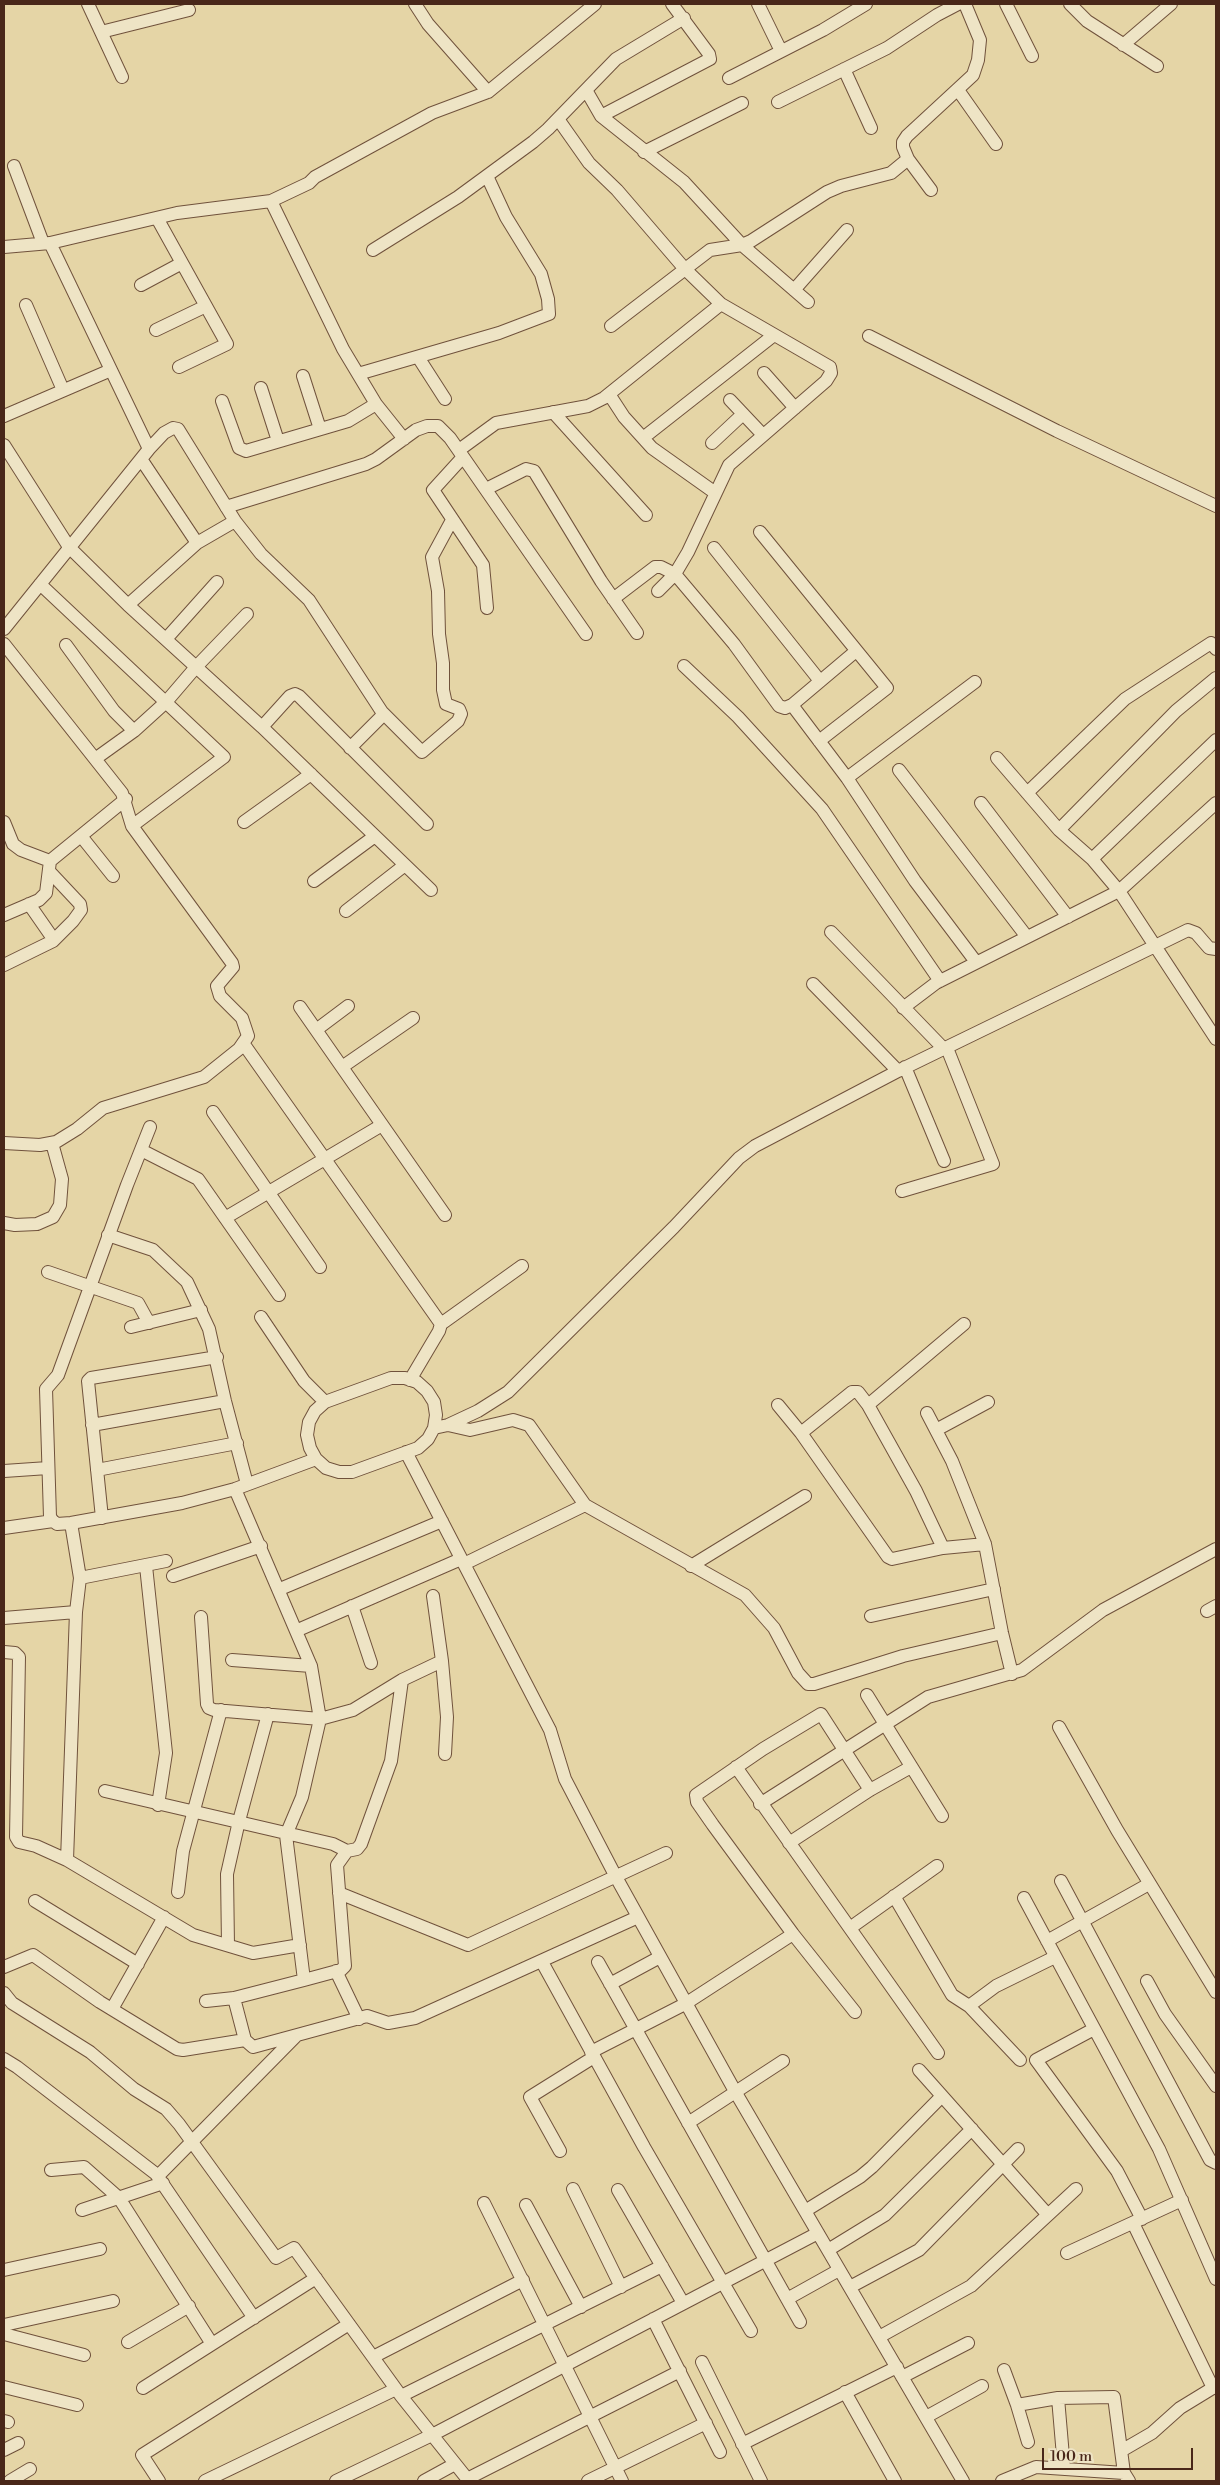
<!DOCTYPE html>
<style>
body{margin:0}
#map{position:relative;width:1220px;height:2485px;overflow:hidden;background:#e5d5a6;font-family:"Libre Bodoni",serif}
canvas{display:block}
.frame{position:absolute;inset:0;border:5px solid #492719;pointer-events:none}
.scale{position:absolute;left:1042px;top:2448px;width:151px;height:22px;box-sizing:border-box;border:2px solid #492719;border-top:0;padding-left:6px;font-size:15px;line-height:18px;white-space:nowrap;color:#492719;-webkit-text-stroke:4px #eee4c5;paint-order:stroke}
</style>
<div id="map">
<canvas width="1220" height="2485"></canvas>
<div class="frame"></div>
<div class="scale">100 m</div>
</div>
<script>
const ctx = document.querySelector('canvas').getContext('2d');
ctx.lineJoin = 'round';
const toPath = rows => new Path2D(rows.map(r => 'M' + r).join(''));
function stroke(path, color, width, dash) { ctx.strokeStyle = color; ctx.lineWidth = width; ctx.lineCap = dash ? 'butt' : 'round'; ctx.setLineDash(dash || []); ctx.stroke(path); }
const minor = toPath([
 [88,4,122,77],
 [415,4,428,24,488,92],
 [758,4,781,51],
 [1006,4,1032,56],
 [1070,4,1087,21,1157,66],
 [101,32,189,10],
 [1123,45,1171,4],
 [844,69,871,128],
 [729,78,823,30,866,4],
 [586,90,601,116,684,182,742,245,808,302],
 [958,90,996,144],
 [778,102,887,48,937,15,958,4],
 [601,116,710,59,709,54,672,4],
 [558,119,589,163,617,190,684,268,721,304,830,367,831,373,826,381,729,465,688,552,675,574,658,591],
 [644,152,742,103],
 [14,166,43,243],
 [931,190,908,159,903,147,903,142,907,136,973,75,978,60,980,40,965,4],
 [271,201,343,349,376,404,404,439],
 [157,218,227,344,179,367],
 [50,243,149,449],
 [4,247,50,243,177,213,271,201,309,183,315,177,432,113,488,92,595,4],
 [373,250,458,197,533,142,548,129,616,59,684,18],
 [141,285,182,263],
 [794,290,847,230],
 [26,305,63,390],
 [611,326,710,250,742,245,751,241,827,192,841,186,891,173,908,159],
 [156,330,206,306],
 [869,336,1057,431,1216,506],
 [418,357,445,399],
 [764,373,795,408],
 [358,374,499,333,549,314,548,299,541,274,506,217,487,176],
 [303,376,320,429],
 [261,388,278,441],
 [609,394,624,417,652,448,714,492],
 [730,400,763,435],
 [222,401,239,448,246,451,348,421,376,404],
 [553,412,646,515],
 [4,416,111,370],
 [643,438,774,335],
 [712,443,743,414],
 [4,445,69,547,128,605,262,727,431,890],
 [459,450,496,423,588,406,604,398,721,304],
 [463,457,433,490,483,565,487,608],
 [141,459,197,543],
 [486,489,526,469,534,471,601,581,637,633],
 [226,507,366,464,376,459,416,430,427,426,438,426,450,438,586,634],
 [760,532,887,688,819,741],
 [714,548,820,681],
 [40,584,224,757,132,826],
 [613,599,655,567,661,567,675,574,734,644,779,706,785,708,792,705,856,651],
 [128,605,197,543,235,521],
 [4,629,149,449,164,433,173,428,178,429,235,521,261,554,309,600,382,712,422,752,458,721,461,714,459,709,446,704,443,690,443,663,439,634,438,591,432,557,452,520],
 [166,639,217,582],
 [4,644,122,793,132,826,232,963,233,967,217,986,220,996,242,1018,248,1036,239,1049,204,1077,103,1108,77,1129,56,1142,40,1145,4,1143],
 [66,645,114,711,134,731],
 [684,666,738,717,822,809,940,981],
 [792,705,847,778,915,881,976,962],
 [262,727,290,696,295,694,299,696,427,824],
 [350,748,384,714],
 [997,758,1059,830,1092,859,1119,891,1216,1039],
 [95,759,134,731,166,702,196,667,247,614],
 [899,770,1027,937],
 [847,778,975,682],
 [1027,793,1125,699,1211,643,1216,649],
 [981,803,1068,917],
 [4,822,13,844,21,850,50,861],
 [244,822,311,774],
 [1059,830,1176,711,1216,678],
 [81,836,113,876],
 [1092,859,1216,740],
 [314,881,375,836],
 [29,904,54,940],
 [346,911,405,865],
 [4,915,39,900,46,893,50,861,126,799],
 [831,932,944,1049],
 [4,965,53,941,73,921,81,910,80,904,49,871],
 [813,984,898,1071],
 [300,1007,445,1215],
 [903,1008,936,983,1119,891,1216,803],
 [316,1030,348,1006],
 [243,1043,441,1324,439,1331,410,1380],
 [342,1067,413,1018],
 [905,1067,944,1161],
 [213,1112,320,1267],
 [141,1150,198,1179,279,1295],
 [902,1191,993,1164,947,1048],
 [225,1218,382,1125],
 [4,1223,15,1225,37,1224,53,1217,60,1205,62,1179,52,1143],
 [108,1235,153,1250,187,1282,209,1329,225,1401,247,1484],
 [48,1272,138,1303,149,1323],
 [261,1317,304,1381,325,1402],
 [441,1324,522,1266],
 [131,1327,201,1310],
 [391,1378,405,1378,417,1382,427,1391,434,1402,436,1415,434,1428,428,1439,418,1448,352,1472,339,1472,326,1468,316,1459,310,1448,307,1435,309,1422,315,1411,325,1402,391,1378],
 [778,1405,801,1433],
 [868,1405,964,1324],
 [927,1413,952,1461,985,1544,1002,1633,1012,1674],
 [92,1425,225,1401],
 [448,1425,470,1430,513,1420,529,1425,585,1505,745,1595,774,1628,798,1673,808,1684,814,1684,903,1656,1002,1633],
 [434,1428,448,1425,478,1411,508,1392,674,1227,739,1158,755,1146,898,1071,1188,930,1196,933,1209,948,1216,949],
 [936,1430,988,1402],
 [406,1452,550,1730,565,1779,616,1877,736,2093,963,2481],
 [97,1470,237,1443],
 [4,1471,48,1468],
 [235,1489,311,1666,320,1719,302,1797,286,1835,304,1980],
 [102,1518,88,1381,91,1378,217,1357],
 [53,1521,50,1517,46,1389,58,1375,127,1185,150,1127],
 [4,1528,53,1521,57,1524,71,1523,182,1503,235,1489,316,1459],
 [943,1548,916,1491,868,1405,858,1392,852,1392,801,1433,888,1557,892,1559,943,1548,985,1544],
 [464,1564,585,1505],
 [146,1566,166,1753,158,1805],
 [691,1566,805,1496],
 [173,1576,261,1546],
 [80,1578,166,1561],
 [280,1589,442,1521],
 [433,1596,442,1661,447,1717,445,1754],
 [352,1606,371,1663],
 [1207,1611,1216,1606],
 [871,1616,994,1589],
 [201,1617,207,1704,209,1708,214,1710,320,1719,353,1710,402,1680,442,1661],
 [4,1618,76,1612],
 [298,1630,461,1559],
 [4,1652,15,1653,19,1657,16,1837,19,1842,36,1846,67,1860,193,1935,253,1953,300,1945],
 [232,1660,311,1666],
 [867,1695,942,1816],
 [1059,1727,1117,1830,1216,1992],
 [736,1767,938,2053],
 [105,1791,333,1844,347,1851],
 [760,1804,928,1697,1022,1670,1103,1610,1216,1549],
 [789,1843,870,1790,911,1767],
 [67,1860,76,1612,80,1578,71,1523],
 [1061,1881,1210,2160,1216,2163],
 [178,1892,183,1851,221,1710],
 [339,1893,468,1945,666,1853],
 [894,1896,952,1995,969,2006,1020,2060],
 [1024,1898,1159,2149,1216,2279],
 [35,1901,138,1964],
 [850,1928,937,1866],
 [1047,1941,1149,1884],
 [228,1945,227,1874,239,1821,268,1714],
 [542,1962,644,2147,751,2331],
 [598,1962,800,2322],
 [4,1967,33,1955,100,2002,177,2049,183,2050,245,2040],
 [336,1971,359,2019],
 [1147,1981,1165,2014,1216,2086],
 [610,1984,660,1957],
 [4,1993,12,2003,90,2052,134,2089,166,2109,179,2124,276,2258,294,2248,401,2396,469,2481],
 [234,1998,245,2040,253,2047,367,2016,388,2023,415,2018,638,1917],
 [206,2001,234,1998,304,1980,341,1970,345,1966,337,1865,347,1851,357,1849,361,1844,391,1761,402,1680],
 [969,2006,996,1986,1055,1957],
 [112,2009,164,1917],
 [855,2012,793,1934,713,1825,697,1802,696,1795,763,1749,821,1714,870,1790],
 [1094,2029,1036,2060,1117,2171,1142,2219],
 [591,2052,685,2004,793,1934],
 [4,2059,17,2067,156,2174,254,2318],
 [919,2070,1048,2215],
 [688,2123,783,2061],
 [560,2151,530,2097,594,2057],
 [51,2170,84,2167,119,2198,212,2344],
 [158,2176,296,2036],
 [573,2189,621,2287],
 [618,2190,683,2303],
 [484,2203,622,2481],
 [526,2205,581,2307],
 [82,2210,163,2183],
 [805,2211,860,2177,872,2167,942,2096],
 [1133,2223,1213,2388],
 [828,2250,885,2215,972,2129],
 [1067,2253,1182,2200],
 [4,2270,100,2249],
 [850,2287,919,2250,1018,2149],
 [787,2299,839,2270],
 [653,2319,720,2452],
 [4,2325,113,2301],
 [4,2334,84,2355],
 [879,2337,971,2286,1076,2189],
 [128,2342,189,2306],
 [373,2357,523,2280],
 [702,2362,761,2481],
 [1004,2370,1017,2405,1028,2442],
 [902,2377,968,2343],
 [4,2387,77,2405],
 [143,2388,316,2278],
 [845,2392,895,2481],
 [401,2396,662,2266],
 [1058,2398,1064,2468],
 [1017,2405,1058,2398,1114,2397,1124,2473,1129,2481],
 [926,2417,982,2386],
 [4,2421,8,2422],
 [742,2444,897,2367],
 [4,2450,18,2443],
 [1121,2451,1152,2433,1180,2408,1216,2386],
 [467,2479,680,2371],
 [10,2481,30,2469],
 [159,2481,142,2455,349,2324],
 [205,2481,396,2389],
 [336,2481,432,2435,818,2233],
 [424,2481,455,2464],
 [588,2481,706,2423],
 [1002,2481,1036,2467,1124,2473]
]);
stroke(minor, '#70523c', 14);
stroke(minor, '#eee4c5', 12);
</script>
